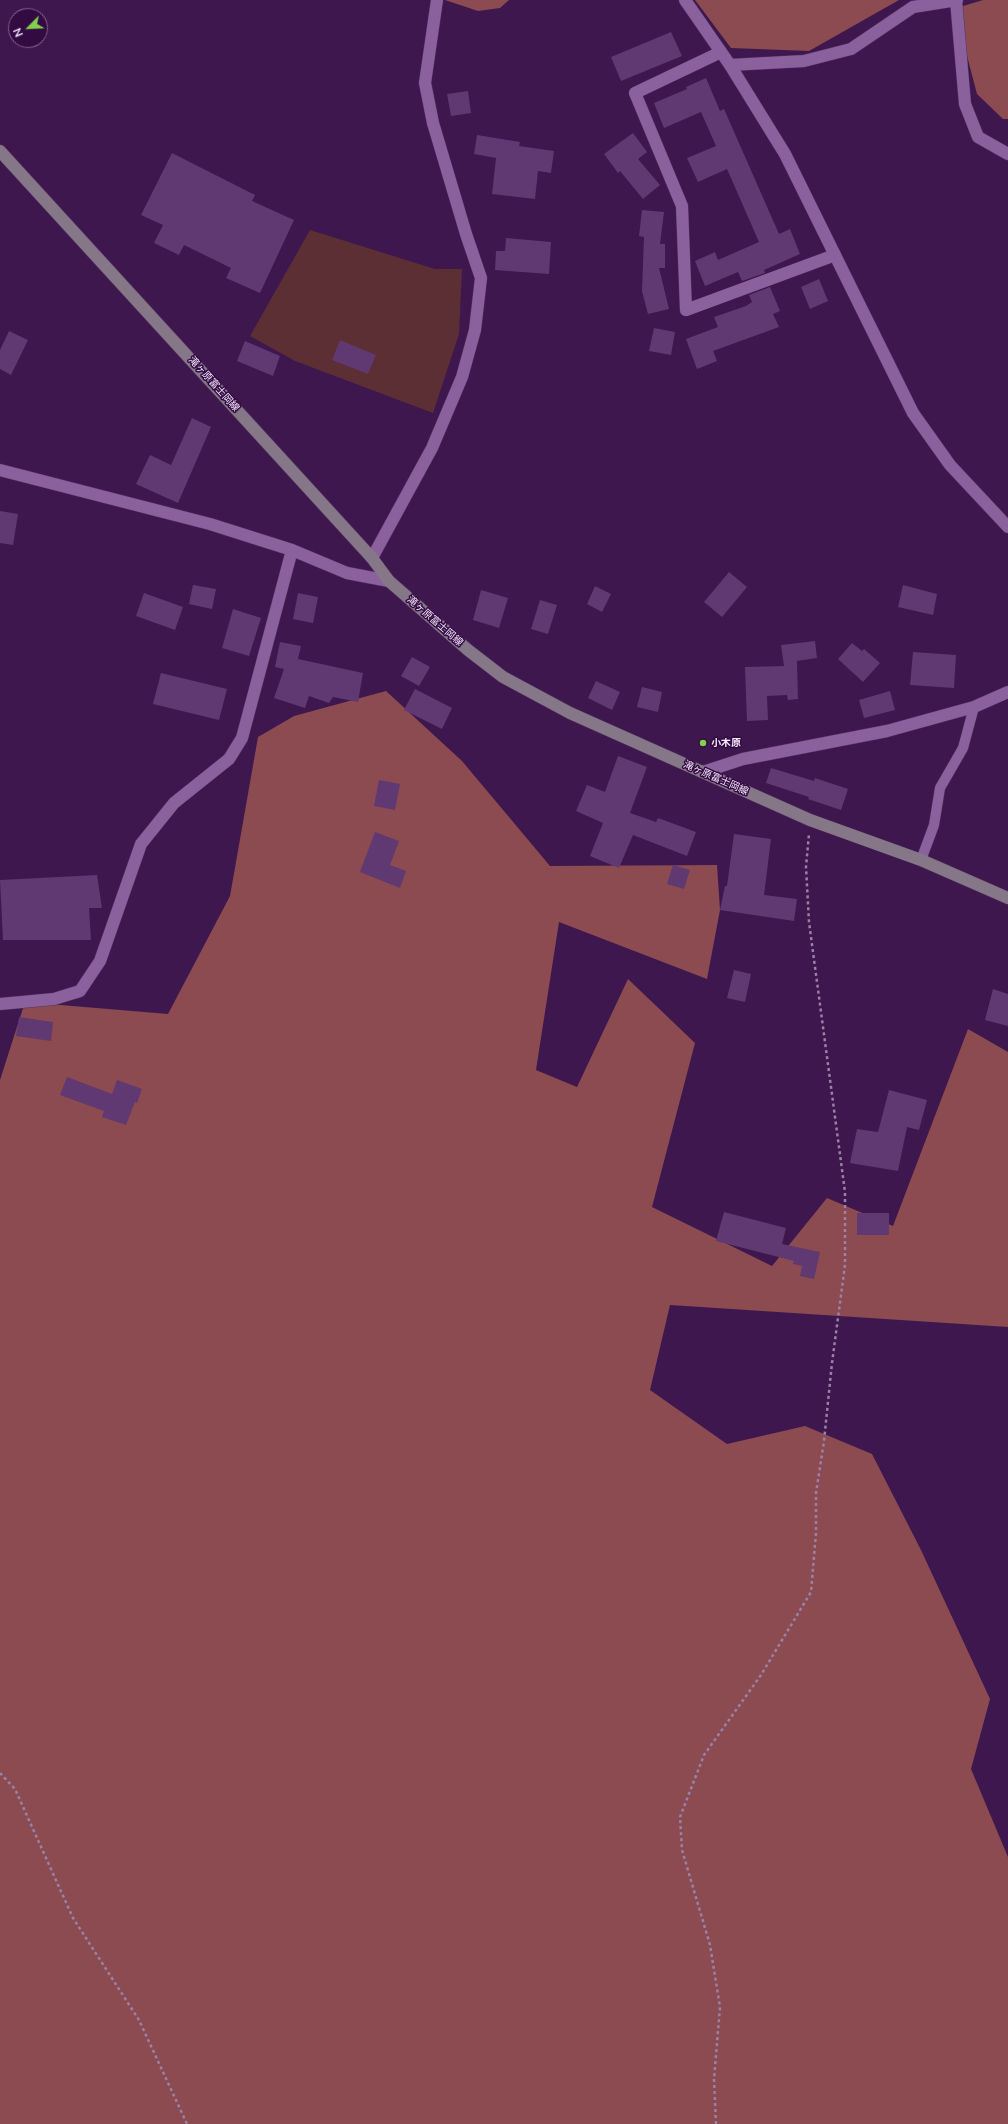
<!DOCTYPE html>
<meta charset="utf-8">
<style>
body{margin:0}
#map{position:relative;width:1008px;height:2124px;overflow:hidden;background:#3e174e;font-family:Mulish,sans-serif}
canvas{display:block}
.north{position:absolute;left:8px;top:8px;width:40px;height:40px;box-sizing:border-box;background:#330b43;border:1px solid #81638d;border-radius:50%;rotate:246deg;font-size:11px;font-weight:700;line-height:16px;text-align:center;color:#f6e8fd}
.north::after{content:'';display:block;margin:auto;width:14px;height:18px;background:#83d04e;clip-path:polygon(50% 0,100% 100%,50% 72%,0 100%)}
</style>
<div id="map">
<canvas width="1008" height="2124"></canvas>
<div class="north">N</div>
</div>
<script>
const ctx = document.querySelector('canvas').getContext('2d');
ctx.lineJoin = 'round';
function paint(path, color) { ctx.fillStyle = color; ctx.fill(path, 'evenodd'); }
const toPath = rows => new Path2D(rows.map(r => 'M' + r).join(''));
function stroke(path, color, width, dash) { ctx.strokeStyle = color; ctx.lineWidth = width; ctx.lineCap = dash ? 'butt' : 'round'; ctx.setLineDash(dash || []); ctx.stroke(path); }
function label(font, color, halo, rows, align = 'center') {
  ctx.font = font + ' Mulish,"Noto Sans JP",sans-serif'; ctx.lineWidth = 3; ctx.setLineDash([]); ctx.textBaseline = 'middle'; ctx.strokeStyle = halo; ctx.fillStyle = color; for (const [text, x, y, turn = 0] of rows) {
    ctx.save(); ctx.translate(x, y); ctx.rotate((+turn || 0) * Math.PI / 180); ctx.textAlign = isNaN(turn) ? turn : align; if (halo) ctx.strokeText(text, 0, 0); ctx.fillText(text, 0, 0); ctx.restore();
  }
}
const green = toPath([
 [310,230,435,269,462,269,459,334,433,413,295,361,250,336]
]);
const forest = toPath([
 [445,0,509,0,500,8,478,11],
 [695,0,899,0,809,51,731,48],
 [983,0,1008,0,1008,119,1003,119,977,94,967,56,953,29,960,7],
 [386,691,462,761,550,866,717,865,720,910,707,979,559,922,536,1070,577,1087,628,979,695,1043,652,1207,772,1266,827,1198,893,1226,968,1029,1008,1052,1008,1327,670,1305,650,1390,727,1444,805,1426,872,1454,921,1550,990,1699,971,1769,1008,1857,1008,2124,0,2124,0,1080,25,1002,168,1014,230,896,258,737,294,716]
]);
const building = toPath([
 [671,32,682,56,621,81,611,57],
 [706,78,720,111,724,109,779,234,790,229,800,254,764,270,765,273,742,281,738,272,705,286,695,261,715,252,718,260,759,242,727,169,698,182,687,158,716,146,701,112,664,128,654,103,687,89,686,87],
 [468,91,471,113,451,116,447,94],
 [633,133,647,152,638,159,660,185,643,199,620,171,618,173,604,154],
 [477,135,520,142,519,146,554,151,551,173,538,171,535,199,492,194,496,158,474,154],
 [172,153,255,195,252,201,294,220,260,293,226,278,231,268,184,245,179,255,154,243,163,225,141,215],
 [642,210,664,212,660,244,665,244,665,268,659,268,669,309,648,314,642,291,644,237,639,236],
 [506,238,551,242,549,274,495,270,496,251,505,251],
 [819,279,828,301,810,309,801,287],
 [770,287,780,311,773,314,779,327,713,351,717,361,697,369,686,339,718,327,714,317,746,306,752,302,749,295],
 [654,328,675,332,671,355,649,351],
 [9,331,28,340,11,375,0,369,0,350],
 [340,340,376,355,368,374,332,360],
 [245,341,280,356,273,376,237,361],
 [192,418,211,427,178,503,136,484,150,455,171,465],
 [0,511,18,514,13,545,0,543],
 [729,572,747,587,722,617,704,602],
 [193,585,216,589,212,609,189,604],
 [903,585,937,594,933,615,898,607],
 [595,586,611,594,602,612,587,604],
 [481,590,508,598,499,628,473,620],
 [144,593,183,607,175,630,136,616],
 [298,593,318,597,313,623,293,619],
 [540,600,557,605,548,634,531,629],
 [233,609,261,618,249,656,222,648],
 [815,641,817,658,797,661,798,699,788,700,787,695,767,696,768,720,747,721,745,667,784,666,781,645],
 [280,642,301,646,298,659,363,673,358,702,333,697,329,703,309,696,305,708,274,698,284,669,275,667],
 [852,643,862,651,864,649,880,663,863,682,838,659],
 [913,652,956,655,954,688,910,685],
 [412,657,430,667,419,686,401,676],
 [161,673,227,689,219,720,153,704],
 [596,681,620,692,612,710,588,698],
 [642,687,662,692,658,712,637,707],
 [415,689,452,708,442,729,404,710],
 [890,691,895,710,864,718,859,700],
 [618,756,647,767,630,813,656,822,658,818,696,832,687,856,633,835,619,868,590,856,603,823,576,811,587,785,605,792],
 [771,768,814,781,815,778,848,789,841,810,808,799,809,797,766,783],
 [379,780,400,784,395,810,374,806],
 [375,832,399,841,390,865,406,871,400,888,360,872],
 [734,834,771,839,764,895,797,899,794,921,720,910,725,886,727,886],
 [673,865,690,870,684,889,667,884],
 [97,875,102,908,89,908,91,940,3,940,0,880],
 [734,970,751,974,745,1002,727,998],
 [993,989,1008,994,1008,1026,985,1020],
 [19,1017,53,1022,51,1041,16,1036],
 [67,1077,112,1094,117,1080,142,1089,137,1103,135,1102,126,1125,102,1117,104,1111,60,1095],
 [889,1090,927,1100,919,1130,907,1127,898,1171,850,1163,857,1129,878,1132],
 [724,1212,786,1228,782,1244,820,1252,814,1279,800,1276,802,1266,793,1264,794,1261,716,1241],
 [857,1213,889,1213,889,1235,857,1235]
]);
const path = toPath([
 [0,1773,15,1789,73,1918,139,2020,187,2124],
 [716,2124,714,2079,720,2007,710,1945,682,1850,680,1817,704,1755,761,1675,811,1592,816,1533,816,1493,824,1441,832,1363,845,1265,845,1192,809,922,806,867,809,834]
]);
const service = toPath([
 [921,860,934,825,940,788,963,748,974,707]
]);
const minor = toPath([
 [956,0,965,104,978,137,1008,154],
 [721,52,635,93,682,206,686,310,835,255],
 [730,65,804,61,851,49,913,7,957,0],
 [0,470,210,524,292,550,347,573,389,581],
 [372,558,432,448,462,377,475,330,481,278,466,234,433,123,425,83,437,0],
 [703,772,743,759,887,731,974,707,1008,692],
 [0,1004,54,999,80,991,100,961,141,844,174,803,229,759,242,738,292,550]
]);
const tertiary = toPath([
 [685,0,730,65,785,154,913,413,950,465,1008,527]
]);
const secondary = toPath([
 [0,151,372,558,389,581,468,650,503,677,570,713,810,820,921,860,1008,898]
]);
const markers = [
 [703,743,4,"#83d04e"]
];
const streetNames = [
 ["滝ヶ原富士岡線",214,384,48],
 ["滝ヶ原富士岡線",435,621,41],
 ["滝ヶ原富士岡線",716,778,24]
];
const poiNames = [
 ["小木原",711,743]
];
paint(green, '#5b2f33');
paint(forest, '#8b4b51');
paint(building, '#603972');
stroke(service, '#52335f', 11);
stroke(minor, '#52335f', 13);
stroke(tertiary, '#52335f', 13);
stroke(secondary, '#52335f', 13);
stroke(path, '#9b81a7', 2.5, [3, 3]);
stroke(service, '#8b619d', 10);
stroke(minor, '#8b619d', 12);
stroke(tertiary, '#8b619d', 12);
stroke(secondary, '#857788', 12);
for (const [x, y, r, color] of markers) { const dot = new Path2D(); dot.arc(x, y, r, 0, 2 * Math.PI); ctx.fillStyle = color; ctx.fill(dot); stroke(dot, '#330b43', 1.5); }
label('10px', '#f6e8fd', '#330b43', streetNames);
label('bold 10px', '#f6e8fd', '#330b43', poiNames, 'left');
</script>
